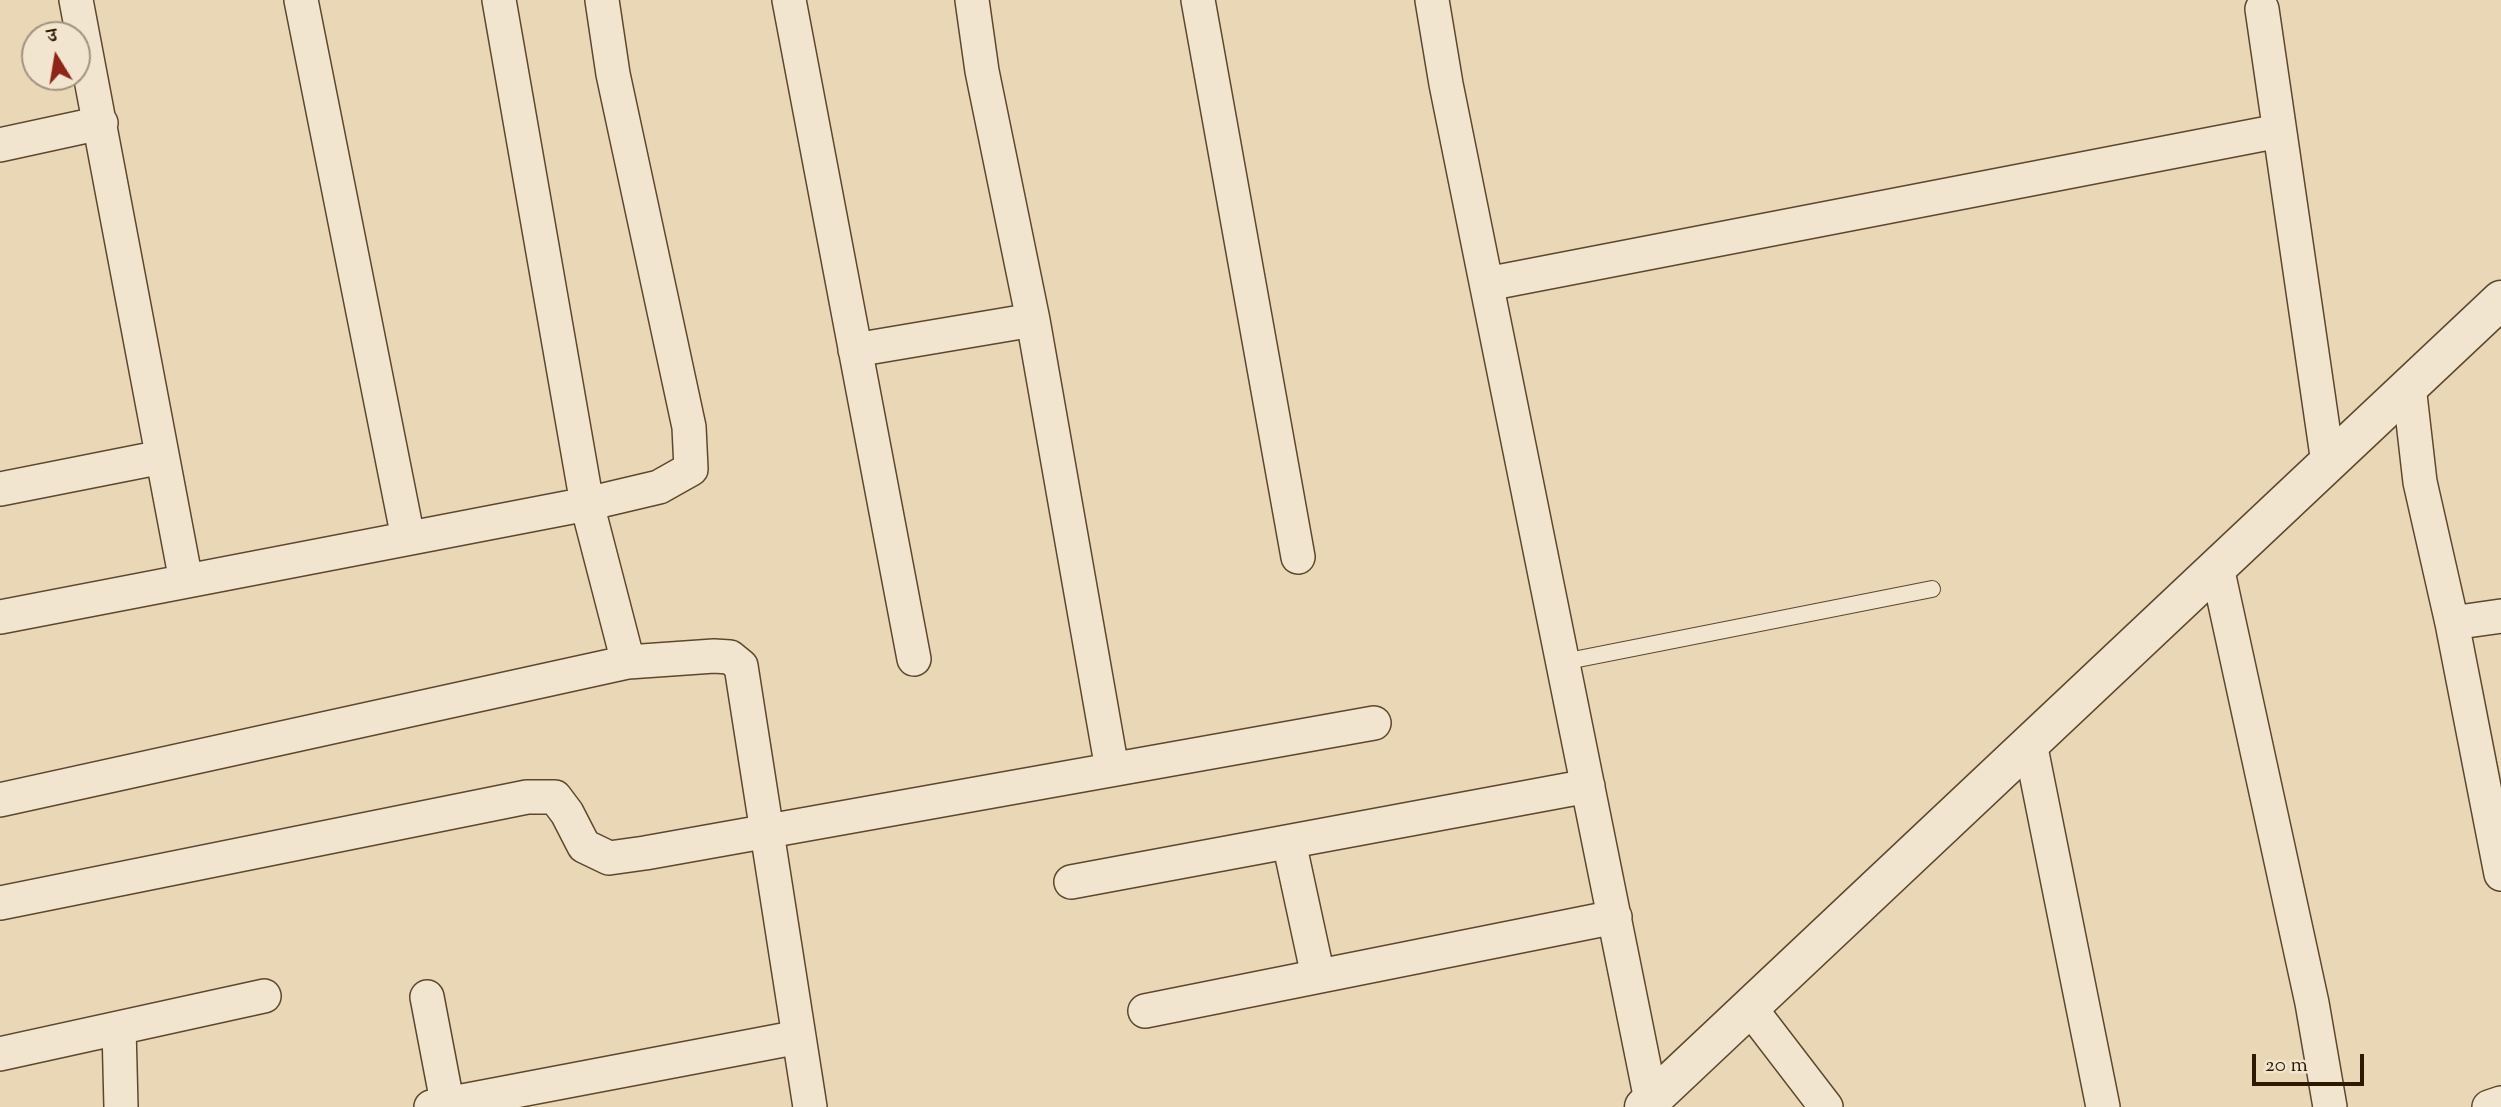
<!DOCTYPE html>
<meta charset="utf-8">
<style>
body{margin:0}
#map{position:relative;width:2501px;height:1107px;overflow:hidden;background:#e9d7b5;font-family:"Sorts Mill Goudy","Noto Serif Devanagari",serif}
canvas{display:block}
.north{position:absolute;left:21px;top:21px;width:70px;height:70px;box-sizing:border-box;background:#f1e5cf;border:2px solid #a3937c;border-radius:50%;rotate:349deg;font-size:19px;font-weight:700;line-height:28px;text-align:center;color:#2e1900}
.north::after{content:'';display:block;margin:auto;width:24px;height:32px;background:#8f2418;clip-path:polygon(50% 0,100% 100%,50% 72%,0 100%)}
.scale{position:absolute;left:2252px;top:1054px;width:112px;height:32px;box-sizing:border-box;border:4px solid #2e1900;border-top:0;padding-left:9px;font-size:21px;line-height:24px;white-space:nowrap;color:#2e1900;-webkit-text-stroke:5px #f1e5cf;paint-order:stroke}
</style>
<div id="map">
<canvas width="2501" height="1107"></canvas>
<div class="north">उ</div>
<div class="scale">20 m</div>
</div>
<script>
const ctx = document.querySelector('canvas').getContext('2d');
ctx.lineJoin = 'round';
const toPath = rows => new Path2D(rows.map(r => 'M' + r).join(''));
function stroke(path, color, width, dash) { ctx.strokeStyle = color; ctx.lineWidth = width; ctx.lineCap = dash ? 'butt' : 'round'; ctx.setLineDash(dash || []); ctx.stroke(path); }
const service = toPath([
 [1563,662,1932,589]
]);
const minor = toPath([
 [76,0,186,581],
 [301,0,408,538],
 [499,0,587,504,628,662,714,656,730,657,741,666,810,1107],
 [789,0,914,659],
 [972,0,982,71,1033,320],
 [1198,0,1298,557],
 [1432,0,1446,84,1651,1100],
 [2262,9,2328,463],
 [0,145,101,123],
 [1487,284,2279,131],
 [855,350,1033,320,1112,769],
 [2409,386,2420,482,2452,623,2501,874],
 [0,489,162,457],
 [2217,567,2312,1003,2330,1107],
 [0,617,587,504,659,487,691,469,689,427,613,74,602,0],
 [2452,623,2501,616],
 [2030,743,2103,1107],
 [0,800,628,662],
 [1289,842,1318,976],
 [1071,882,1588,786],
 [0,903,527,797,555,797,567,813,584,846,609,858,645,853,1374,723],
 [427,997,448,1107],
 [1750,1008,1826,1107],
 [1145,1011,1615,917],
 [119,1028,121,1107],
 [0,1054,264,996],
 [431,1107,799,1037],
 [2489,1107,2501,1103]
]);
const tertiary = toPath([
 [1644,1107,2501,300]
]);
stroke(service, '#5d482d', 18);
stroke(minor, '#5d482d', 36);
stroke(tertiary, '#5d482d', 41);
stroke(service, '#f1e5cf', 16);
stroke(minor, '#f1e5cf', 33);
stroke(tertiary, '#f1e5cf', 38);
</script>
